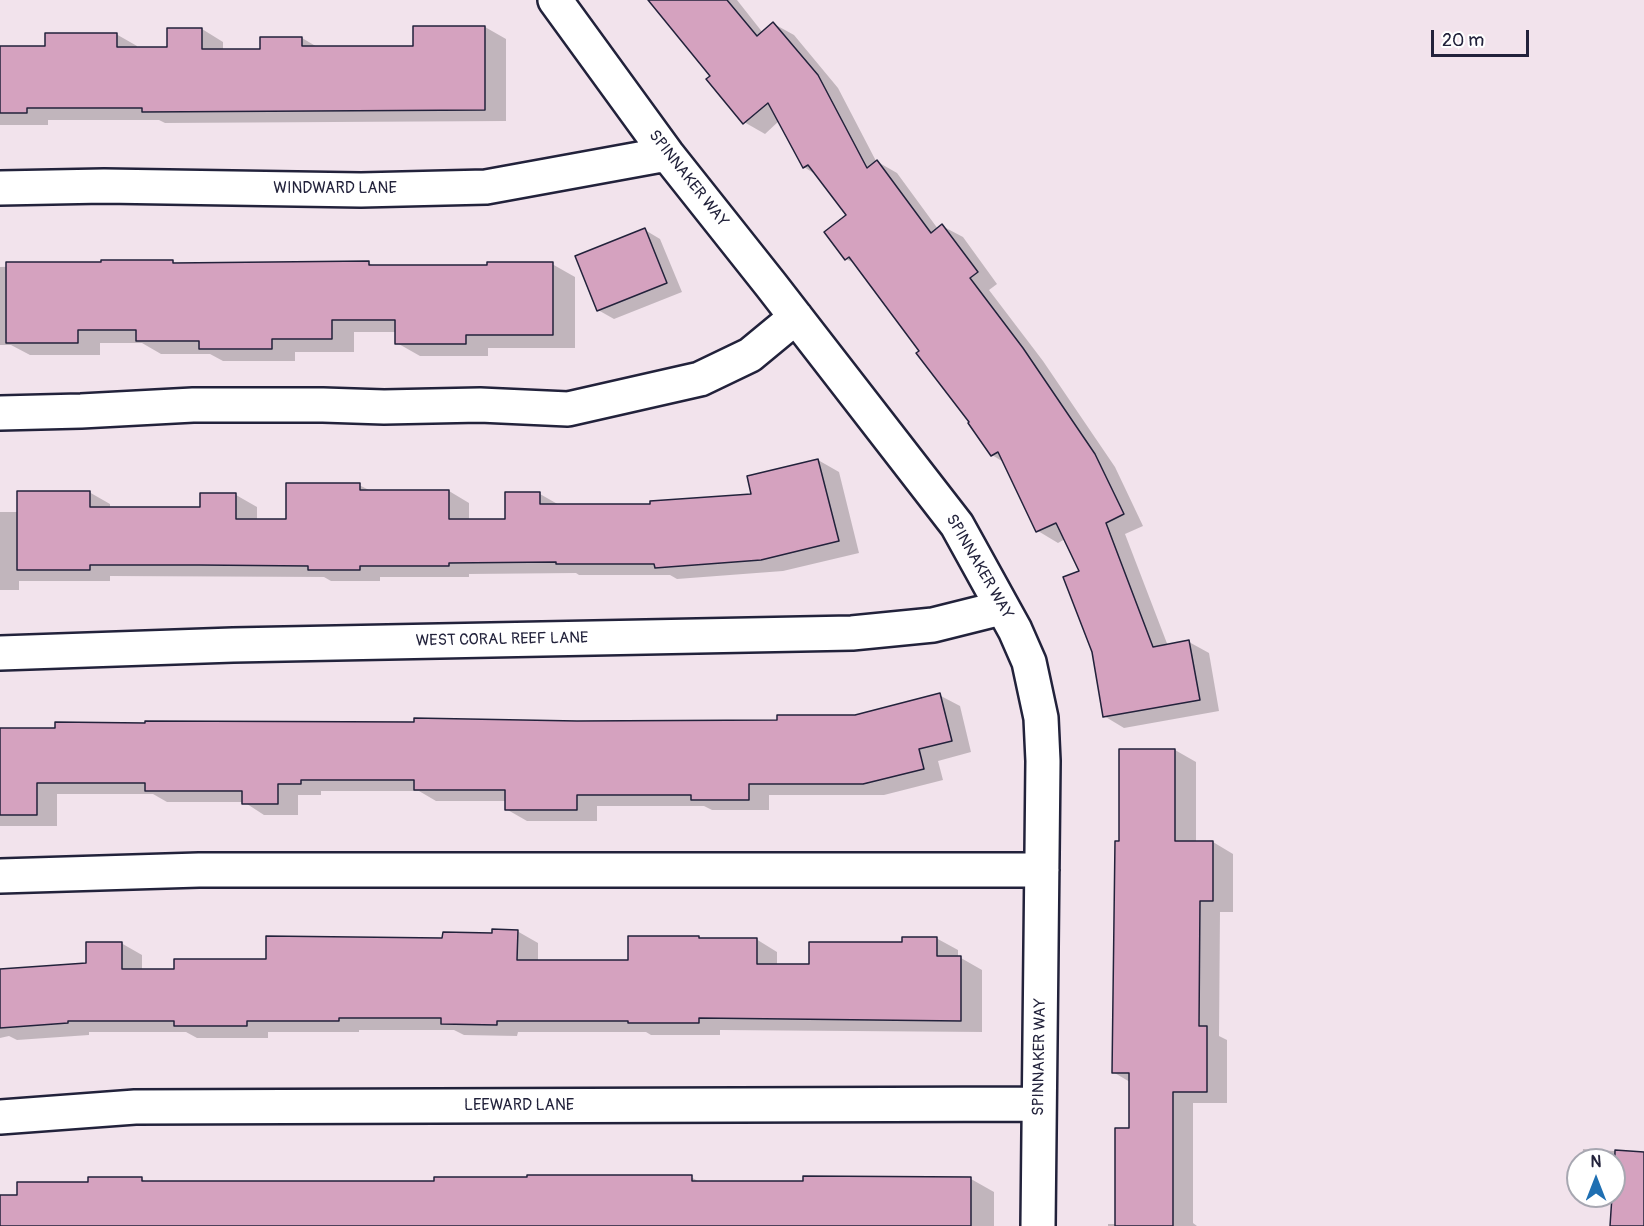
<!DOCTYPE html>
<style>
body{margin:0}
#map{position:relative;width:1644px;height:1226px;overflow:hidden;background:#f2e3ec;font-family:Pangolin,sans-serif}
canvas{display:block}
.north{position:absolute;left:1566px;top:1148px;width:60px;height:60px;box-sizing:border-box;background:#fff;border:2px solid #a7a7b1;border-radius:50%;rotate:0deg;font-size:16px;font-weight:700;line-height:24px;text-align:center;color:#22223b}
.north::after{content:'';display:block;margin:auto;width:21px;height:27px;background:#1f6fb2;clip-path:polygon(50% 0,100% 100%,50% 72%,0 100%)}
.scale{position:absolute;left:1431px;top:30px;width:98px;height:27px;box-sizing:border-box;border:3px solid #22223b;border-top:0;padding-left:8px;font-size:18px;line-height:21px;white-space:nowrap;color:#22223b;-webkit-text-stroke:4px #fff;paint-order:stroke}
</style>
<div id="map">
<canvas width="1644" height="1226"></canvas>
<div class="north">N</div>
<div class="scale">20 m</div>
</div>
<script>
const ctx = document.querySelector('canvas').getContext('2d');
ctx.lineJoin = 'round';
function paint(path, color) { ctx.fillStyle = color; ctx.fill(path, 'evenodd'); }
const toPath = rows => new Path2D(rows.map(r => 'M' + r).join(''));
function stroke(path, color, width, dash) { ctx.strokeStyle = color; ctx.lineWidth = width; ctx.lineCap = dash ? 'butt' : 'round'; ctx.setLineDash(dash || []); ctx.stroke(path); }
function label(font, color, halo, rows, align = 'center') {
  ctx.font = font + ' Pangolin,sans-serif'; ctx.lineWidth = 4.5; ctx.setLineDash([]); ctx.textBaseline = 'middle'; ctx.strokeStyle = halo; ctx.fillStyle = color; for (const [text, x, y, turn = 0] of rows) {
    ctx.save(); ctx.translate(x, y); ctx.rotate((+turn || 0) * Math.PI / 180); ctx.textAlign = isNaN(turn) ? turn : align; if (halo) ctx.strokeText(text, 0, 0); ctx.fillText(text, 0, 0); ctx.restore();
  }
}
const shadow = toPath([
 [650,0,737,0,763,33,774,24,794,35,838,88,876,161,897,173,938,229,942,226,963,237,997,284,989,290,1043,361,1115,467,1143,526,1125,534,1168,646,1189,642,1209,653,1219,711,1124,728,1104,716,1082,572,1065,539,1058,543,1038,531,1005,463,992,455,971,423,921,351,856,264,846,259,848,216,818,176,804,167,779,121,765,134,744,122,712,76],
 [485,27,506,39,506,121,165,123,159,120,48,120,48,125,0,125,0,48,46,48,116,34,137,46,137,49,168,49,202,29,223,42,223,50,261,50,302,38,319,48,414,48],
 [645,230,660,239,682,292,614,319,598,310],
 [172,262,178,265,369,263,375,267,488,267,552,264,575,277,575,348,488,348,488,356,420,356,397,343,397,332,354,332,354,352,295,352,295,361,223,361,210,354,161,354,142,343,100,343,100,355,30,355,11,345,0,345,0,267],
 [818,460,839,472,859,553,783,571,677,579,670,575,579,575,576,573,469,574,469,577,380,577,380,581,331,581,324,577,110,576,110,581,19,581,19,590,0,590,0,512,18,512,89,492,110,504,110,508,201,508,236,495,257,507,257,521,288,521,359,485,371,491,449,491,469,503,469,521,507,521,540,494,561,506,652,506,753,495],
 [939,695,960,706,971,752,938,761,943,780,884,795,769,795,769,810,712,810,704,806,597,806,597,821,527,821,506,809,506,801,436,801,419,791,321,791,321,795,298,795,298,815,264,815,244,802,167,802,153,794,57,794,57,826,0,826,0,729,779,721,856,716],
 [1175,750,1196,762,1196,842,1213,842,1233,854,1233,912,1220,912,1219,1036,1227,1040,1227,1103,1193,1103,1193,1223,1197,1226,1108,1226,1108,1224,1117,1224,1130,1129,1130,1082,1113,1072,1120,842],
 [517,931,538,943,538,962,630,962,756,939,777,952,777,965,810,965,903,943,936,938,958,950,958,958,961,958,982,970,982,1032,720,1030,720,1035,651,1035,646,1032,518,1032,517,1036,464,1035,454,1030,359,1030,359,1032,268,1032,268,1038,197,1038,186,1032,89,1032,89,1035,17,1040,9,1036,0,1038,0,971,88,965,121,943,142,955,142,970,176,970],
 [1583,1149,1644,1153,1644,1226,1611,1226,1613,1203,1603,1202,1593,1196,1614,1196,1614,1160,1582,1160],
 [691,1177,701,1183,804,1183,804,1178,971,1179,994,1192,994,1226,0,1226,0,1196,18,1196,90,1184,142,1179,148,1183,435,1182]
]);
const building = toPath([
 [648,0,727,0,757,36,773,22,818,75,867,168,877,160,931,233,942,224,978,272,970,278,1023,348,1095,454,1124,514,1106,523,1153,647,1189,640,1200,700,1103,717,1092,652,1063,577,1079,571,1056,523,1036,532,998,452,991,456,968,423,969,422,916,353,919,351,849,257,845,260,824,232,846,215,808,165,803,168,768,103,743,124,706,79,710,76,648,0],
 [413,26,485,26,485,110,142,112,142,108,27,108,27,113,0,113,0,46,45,46,45,33,117,33,117,47,167,47,167,28,202,28,202,49,260,49,260,37,302,37,302,46,413,46,413,26],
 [645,228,667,283,597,311,575,256,645,228],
 [101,260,173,260,173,263,369,261,369,265,487,265,487,262,553,262,553,335,466,335,466,344,395,344,395,320,332,320,332,339,272,339,272,349,199,349,199,341,136,341,136,330,78,330,78,343,6,343,6,262,101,262,101,260],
 [818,459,839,541,761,560,655,568,654,564,556,564,556,562,449,563,449,566,360,566,360,570,308,570,308,566,200,565,90,565,90,570,17,570,17,491,90,491,90,507,200,507,200,493,236,493,236,519,286,519,286,483,360,483,360,490,449,490,449,519,505,519,505,492,540,492,540,504,650,504,650,501,751,494,747,476,818,459],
 [940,693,952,741,919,749,924,769,863,784,749,784,749,800,691,800,691,795,577,795,577,810,505,810,505,790,414,790,414,780,301,780,301,784,278,784,278,804,242,804,242,791,145,791,145,783,37,783,37,815,0,815,0,728,55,728,55,722,145,723,145,721,414,722,414,718,577,721,777,720,777,715,855,715,940,693],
 [1119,749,1175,749,1175,841,1213,841,1213,901,1200,901,1199,1026,1207,1026,1207,1092,1173,1092,1173,1226,1115,1226,1115,1128,1129,1128,1129,1073,1112,1073,1115,841,1119,841,1119,749],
 [492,929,518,930,517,960,628,960,628,936,699,936,699,938,757,938,757,964,809,964,809,942,902,942,902,937,937,937,937,956,961,956,961,1021,699,1018,699,1023,628,1023,628,1021,497,1021,497,1025,441,1024,441,1018,339,1018,339,1021,247,1021,247,1026,174,1026,174,1021,68,1021,68,1023,0,1028,0,969,86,963,86,942,122,942,122,969,174,969,174,959,266,959,266,936,442,938,443,932,492,933,492,929],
 [1615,1150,1644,1152,1644,1226,1610,1226,1612,1196,1614,1196,1615,1150],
 [527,1175,692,1175,692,1181,803,1181,803,1176,971,1177,971,1226,0,1226,0,1195,17,1195,17,1182,88,1182,88,1177,142,1177,142,1181,434,1181,434,1177,527,1177,527,1175]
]);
const minor = toPath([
 [555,0,667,154,771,285,957,525,1015,630,1029,662,1041,718,1043,761,1038,1226],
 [0,188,104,186,361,190,486,187,667,154],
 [0,413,81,411,193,405,323,405,384,407,480,405,568,409,700,379,750,355,796,317],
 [0,653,233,645,852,633,933,625,1001,608],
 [0,876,199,870,1042,870],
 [0,1117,135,1107,1039,1104]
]);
const streetNames = [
 ["SPINNAKER WAY",688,179,52],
 ["WINDWARD LANE",335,189],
 ["SPINNAKER WAY",979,567,60],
 ["WEST CORAL REEF LANE",502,640,-1],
 ["SPINNAKER WAY",1040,1057,-89],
 ["LEEWARD LANE",519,1106]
];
paint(shadow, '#0003');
paint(building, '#d5a2bf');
stroke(building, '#22223b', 1.5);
stroke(minor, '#22223b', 38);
stroke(minor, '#fff', 33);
label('16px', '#22223b', '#fff', streetNames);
</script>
